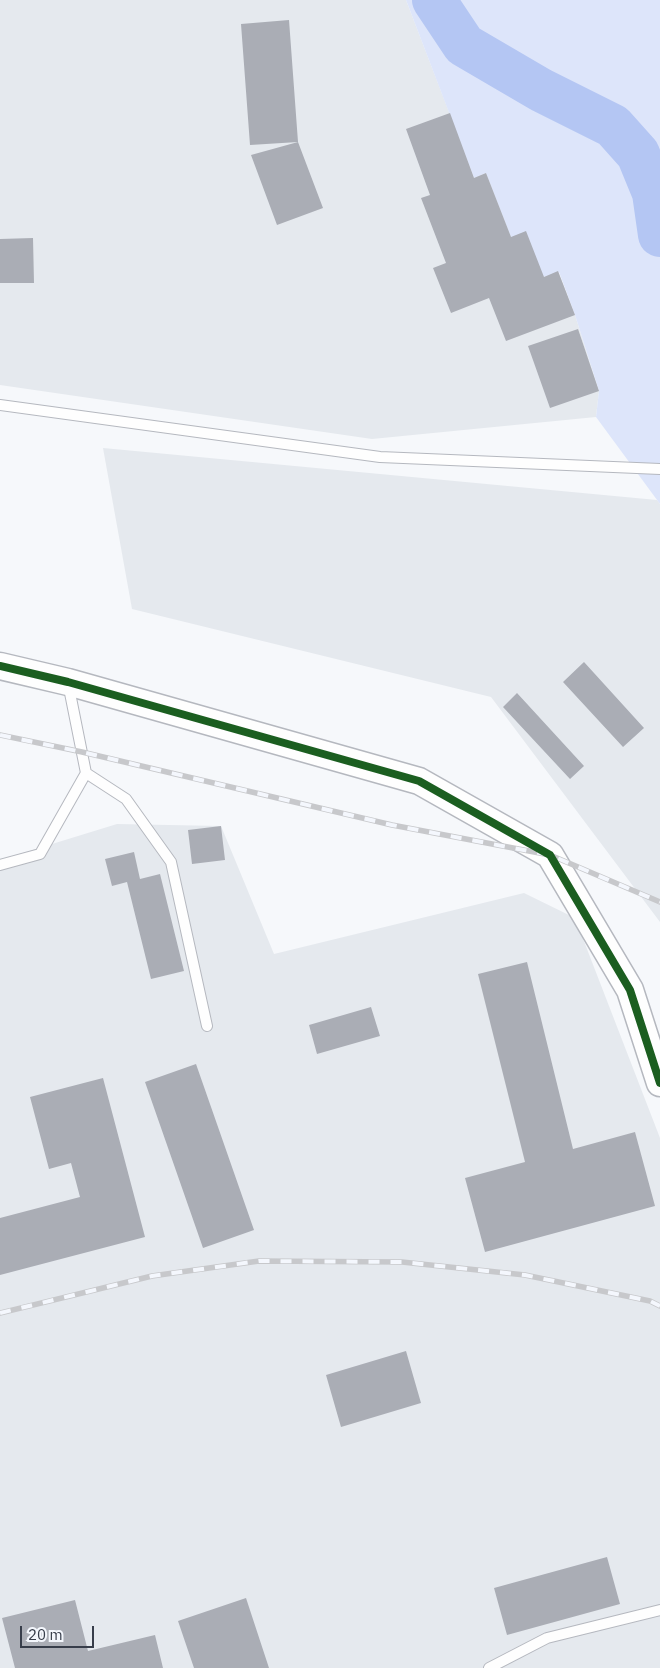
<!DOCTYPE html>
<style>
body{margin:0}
#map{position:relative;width:660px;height:1668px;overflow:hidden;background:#f6f8fb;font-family:"IBM Plex Sans",sans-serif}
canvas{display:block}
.scale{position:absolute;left:20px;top:1626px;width:74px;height:22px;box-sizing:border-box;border:2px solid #373d4a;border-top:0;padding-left:6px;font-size:15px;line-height:18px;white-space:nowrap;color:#373d4a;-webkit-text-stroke:4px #f4f7fd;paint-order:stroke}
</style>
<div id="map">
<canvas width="660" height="1668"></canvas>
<div class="scale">20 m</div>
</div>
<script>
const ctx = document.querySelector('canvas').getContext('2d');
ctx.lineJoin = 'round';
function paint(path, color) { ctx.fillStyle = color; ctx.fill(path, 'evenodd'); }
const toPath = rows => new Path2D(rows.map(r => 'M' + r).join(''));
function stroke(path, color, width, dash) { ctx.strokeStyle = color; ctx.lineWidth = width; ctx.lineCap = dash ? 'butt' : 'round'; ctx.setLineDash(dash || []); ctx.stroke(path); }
const built = toPath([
 [0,0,406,0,474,177,486,173,558,271,575,315,599,391,596,417,372,439,0,385],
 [103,448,657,500,660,504,660,922,491,697,132,609],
 [117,824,221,826,274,954,524,893,575,918,660,1138,660,1668,0,1668,0,860]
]);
const green = toPath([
 [406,0,660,0,660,504,596,417,599,391,575,315,559,272,544,277,511,237,486,173,474,178]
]);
const river = toPath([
 [434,0,464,45,541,90,613,126,638,154,654,193,660,235]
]);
const building = toPath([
 [289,20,298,142,250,145,241,24],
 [450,113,474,178,486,173,511,237,526,231,544,277,558,271,575,315,506,341,489,298,451,313,433,268,446,263,421,198,430,195,406,129],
 [298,142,323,208,277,225,251,155],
 [33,238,34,283,0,283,0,239],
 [578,329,599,391,550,408,528,346],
 [584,662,644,728,623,747,563,682],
 [517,693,584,766,570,779,503,707],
 [221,826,225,860,192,864,188,830],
 [134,852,140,879,160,874,184,971,151,979,127,882,112,886,105,859],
 [527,962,573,1149,635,1132,655,1206,485,1252,465,1178,525,1162,478,974],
 [371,1007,380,1036,317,1054,309,1025],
 [196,1064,254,1230,203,1248,145,1082],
 [103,1078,145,1237,0,1275,0,1218,80,1197,71,1163,49,1169,30,1097],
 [406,1351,421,1403,341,1427,326,1375],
 [607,1557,620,1604,507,1635,494,1588],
 [246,1598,269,1668,194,1668,178,1621],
 [75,1600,88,1651,155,1635,163,1668,15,1668,2,1618]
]);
const service = toPath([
 [0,405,380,457,660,469],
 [68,683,86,773,126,799,171,862,207,1026],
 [0,865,40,854,86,773],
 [489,1668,547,1638,660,1610]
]);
const tertiary = toPath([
 [0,666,68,682,419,781,550,855,630,990,660,1083]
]);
const rail = toPath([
 [0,735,82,752,392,825,550,855,660,902],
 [0,1313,152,1276,259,1261,402,1262,525,1275,650,1301,660,1306]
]);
const cycleway = toPath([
 [0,666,68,682,419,781,550,855,630,990,660,1083]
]);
paint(built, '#e5e9ee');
paint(green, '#dde5fa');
stroke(river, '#b4c6f3', 44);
paint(building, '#aaadb5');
stroke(service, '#b5b8bf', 12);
stroke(tertiary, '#b5b8bf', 29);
stroke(service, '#fefefe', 10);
stroke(tertiary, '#fefefe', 26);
stroke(rail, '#c7c8cb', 5.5);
stroke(rail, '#f4f7fd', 4, [11]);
stroke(cycleway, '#1b5e20', 8);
</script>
